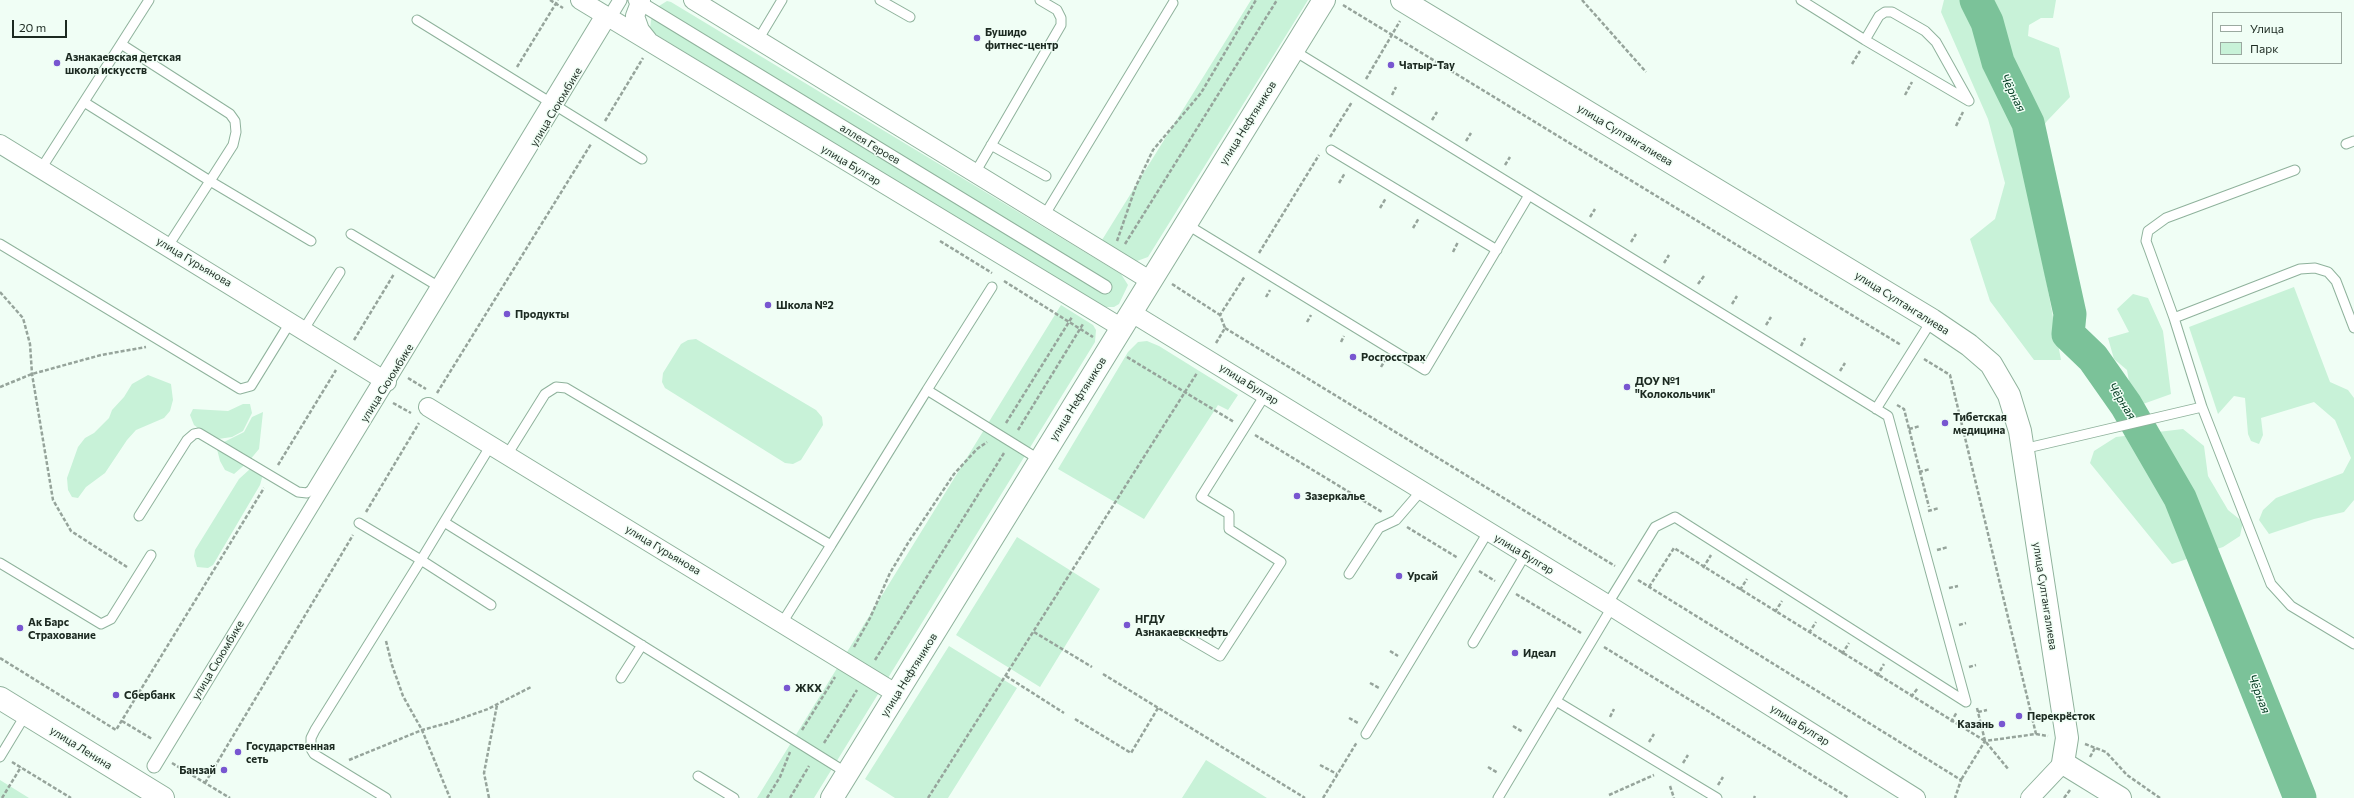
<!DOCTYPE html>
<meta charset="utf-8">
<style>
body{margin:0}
#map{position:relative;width:2354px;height:798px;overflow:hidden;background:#f0fef5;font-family:Commissioner,sans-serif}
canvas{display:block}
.legend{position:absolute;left:2212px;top:12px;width:130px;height:52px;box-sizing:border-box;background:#f0fef5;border:1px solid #9ba9a0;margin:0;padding:5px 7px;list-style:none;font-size:12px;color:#1c2a21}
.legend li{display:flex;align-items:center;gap:8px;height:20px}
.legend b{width:20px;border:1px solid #9ba9a0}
.scale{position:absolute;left:12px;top:20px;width:55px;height:18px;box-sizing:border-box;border:2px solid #1c2a21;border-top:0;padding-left:5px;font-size:12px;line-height:14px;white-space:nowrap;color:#1c2a21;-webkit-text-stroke:3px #f0fef5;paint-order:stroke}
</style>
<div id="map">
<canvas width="2354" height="798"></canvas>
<ul class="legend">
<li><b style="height:5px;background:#fff"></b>Улица</li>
<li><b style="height:11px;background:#c8f2d8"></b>Парк</li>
</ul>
<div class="scale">20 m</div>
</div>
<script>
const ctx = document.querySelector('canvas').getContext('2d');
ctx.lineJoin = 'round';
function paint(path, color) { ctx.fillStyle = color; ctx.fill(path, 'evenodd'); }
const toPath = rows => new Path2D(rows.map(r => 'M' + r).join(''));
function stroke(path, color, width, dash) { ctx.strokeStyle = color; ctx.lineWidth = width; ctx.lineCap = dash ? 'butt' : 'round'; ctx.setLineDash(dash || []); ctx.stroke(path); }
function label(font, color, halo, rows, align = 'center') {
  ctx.font = font + ' Commissioner,sans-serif'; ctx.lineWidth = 3; ctx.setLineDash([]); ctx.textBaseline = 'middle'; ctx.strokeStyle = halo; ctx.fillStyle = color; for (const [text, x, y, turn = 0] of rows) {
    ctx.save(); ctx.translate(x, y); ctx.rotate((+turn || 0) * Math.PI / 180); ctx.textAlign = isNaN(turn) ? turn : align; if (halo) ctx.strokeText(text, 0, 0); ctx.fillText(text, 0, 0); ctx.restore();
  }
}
const green = toPath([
 [1251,0,1308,0,1148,257,1137,261,1130,258,1102,240],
 [1944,0,2056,0,2053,18,2041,18,2029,25,2028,36,2059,48,2070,97,2047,121,2023,156,2061,360,2034,360,1990,301,1970,239,1995,219,2005,183,1988,119,1941,12],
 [667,1,671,2,1121,274,1128,285,1119,304,1114,307,1100,307,652,32,650,29,651,20,659,6],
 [2294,287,2330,382,2348,390,2354,398,2354,500,2344,512,2314,519,2269,534,2259,520,2263,510,2276,498,2343,473,2351,458,2335,420,2314,402,2261,418,2263,435,2259,444,2251,441,2248,434,2245,398,2234,396,2218,414,2189,327],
 [2133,294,2148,298,2163,331,2171,394,2143,404,2130,387,2127,370,2114,359,2108,338,2129,332,2117,309],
 [1061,305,1093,325,1096,330,1095,342,814,798,757,798],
 [696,339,816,410,822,417,823,425,801,460,793,464,785,463,665,388,662,382,663,373,681,344,688,340],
 [1147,341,1159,346,1238,395,1228,410,1218,405,1144,519,1058,469,1128,352,1138,342],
 [148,375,171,384,173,400,170,411,164,418,136,430,127,440,105,473,86,487,78,498,72,497,68,490,67,478,78,447,85,438,94,433,109,418,112,410,124,397,132,384],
 [243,404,250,404,252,413,243,431,232,437,218,439,208,436,194,425,190,415,193,409,228,411],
 [263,412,259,449,249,461,234,474,225,470,220,461,217,449,220,444,244,432,252,417],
 [2183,429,2204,446,2208,476,2228,510,2243,522,2240,536,2223,547,2172,564,2090,463,2094,451,2116,437],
 [250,469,261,472,262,478,260,485,213,565,208,568,197,567,194,556,195,550,239,479],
 [1017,537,1100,589,1040,687,956,635],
 [949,646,1017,688,948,798,895,798,865,779],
 [1206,760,1267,798,1182,798],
 [0,780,29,798,0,798]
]);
const river = toPath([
 [1976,0,1987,22,1998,62,2028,123,2070,314,2068,334,2093,358,2126,405,2180,498,2300,798]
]);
const path = toPath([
 [550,0,563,8],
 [1582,0,1646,72],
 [1343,5,1901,345],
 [1852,64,1860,51],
 [517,67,558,0],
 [1366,79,1400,21],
 [1392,95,1396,87],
 [1905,95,1912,82],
 [1432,120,1437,112],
 [605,121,643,58],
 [1956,126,1963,112],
 [1330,137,1352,102],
 [1466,141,1471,133],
 [1505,165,1510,157],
 [1339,183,1345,173],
 [1380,208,1386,198],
 [1590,217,1595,209],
 [1413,228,1419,218],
 [940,241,992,273],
 [1117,241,1136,186,1153,150,1201,93,1256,0],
 [1631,242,1636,234],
 [1125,244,1277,0],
 [1453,252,1458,242],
 [1259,253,1319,155],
 [1664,263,1669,255],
 [1004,281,1093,337],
 [1172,284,1220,315],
 [1698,284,1704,276],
 [0,292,23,318,30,344,32,374,53,500,71,531,127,567],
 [1266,297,1270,290],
 [1732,304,1737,296],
 [1307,322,1311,315],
 [1766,325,1771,317],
 [1225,328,1615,566],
 [354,340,394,274],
 [1341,342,1344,336],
 [1216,343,1225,328,1220,315,1245,276],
 [1801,346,1805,338],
 [1127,357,1234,422],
 [1924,359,1950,375,2036,734,1985,741,1961,780],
 [1381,367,1385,360],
 [1840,371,1845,363],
 [408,378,426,389],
 [0,387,32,374,101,355,146,347],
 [437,393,591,144],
 [393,403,411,413],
 [1897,405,1904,409,1929,507],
 [1006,423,1072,317],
 [1909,429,1920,426],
 [1018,430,1083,324],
 [1255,435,1382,512],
 [278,465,336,370],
 [1919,472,1930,469],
 [1928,511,1939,508],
 [366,512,419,423],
 [1407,527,1458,558],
 [1937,550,1948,547],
 [1703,568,1711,555],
 [1479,571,1495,581],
 [1638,580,1961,780,1955,798],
 [1649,587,1674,548,1985,741,2009,770],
 [1949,588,1958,586],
 [1740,590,1747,579],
 [1516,594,1581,633],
 [1775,612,1782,601],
 [1959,625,1966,623],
 [1034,632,1092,667],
 [1809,633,1816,622],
 [386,641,392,665,403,696,422,730,450,798],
 [854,647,870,618,890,573,908,543,954,474,977,449,987,442],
 [1604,647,1849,798],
 [1390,651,1398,656],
 [1842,654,1849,643],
 [0,658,116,730,264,488],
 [875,660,1004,453],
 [1969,667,1976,665],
 [1103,674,1305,798],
 [1006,676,1064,713],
 [1877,676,1884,664],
 [1370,683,1379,688],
 [1911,697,1918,688],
 [1977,708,1985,741],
 [1978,712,1987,710],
 [1610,717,1614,709],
 [1349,718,1358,723],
 [1075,719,1131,753,1158,708],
 [122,721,152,739],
 [1951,722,1957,712],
 [1513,726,1523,732],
 [802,730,835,677],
 [2036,734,2048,736],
 [1649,742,1654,734],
 [824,743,857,690],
 [2085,744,2106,752,2127,775,2160,798],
 [2090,757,2095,748],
 [349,760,422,730,448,723,488,709,531,687],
 [12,762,71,798],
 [172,763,230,798],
 [1683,763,1688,755],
 [1320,765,1337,774],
 [1488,767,1498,773],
 [205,783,353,535],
 [1718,785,1723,777],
 [1670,786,1674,798],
 [1609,795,1654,775],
 [2,798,21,767],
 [489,798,484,773,497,705],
 [767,798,780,777,790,752],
 [790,798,809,766],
 [928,798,1197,373],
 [1323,798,1357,742],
 [1754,798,1755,796],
 [2064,798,2070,790]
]);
const service = toPath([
 [880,0,910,17],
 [1801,0,1865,40,1969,101,1936,42,1925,31,1892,12,1885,12,1879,16,1865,40],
 [417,20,642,159],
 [758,40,782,0],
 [121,44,149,0],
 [1293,50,1888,416,1966,702,1675,517,1655,527,1607,605],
 [2346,144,2354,141],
 [991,145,1046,176],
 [1331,150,1497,250],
 [42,169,46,161,121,44,230,114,235,121,236,132,233,145,210,181,84,102],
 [975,173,1061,25,1061,18,1057,10,1040,0],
 [1044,216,1173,3],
 [1186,224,1425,370,1529,195],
 [351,234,436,285,601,13],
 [0,244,240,389,251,386,291,321],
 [168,246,210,181,311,241],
 [2174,318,2300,269,2315,268,2328,272,2336,281,2354,328],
 [304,329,340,272],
 [927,390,992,287],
 [2202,407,2174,318,2149,249,2146,241,2148,231,2166,218,2295,170],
 [1876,409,1932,320],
 [2023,449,2202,407,2271,584,2291,606,2354,644],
 [507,455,545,394,556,387,566,388,831,545,927,390,1040,460],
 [139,516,187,440,194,434,199,433,298,492,307,493,311,490,436,285],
 [444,522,491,445],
 [359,523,421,560,315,730,311,738,311,749,314,754,386,798],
 [0,563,101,624,111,619,151,555],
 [1349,574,1379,528,1396,520,1421,491],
 [491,605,421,560,444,522,847,773],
 [782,623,831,545],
 [1184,635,1220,656,1281,562,1229,529,1229,514,1201,497,1265,395],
 [1473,643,1525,555],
 [621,678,642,645],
 [1556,701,1717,798],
 [1366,734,1488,532],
 [0,757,26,714],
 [698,776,734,798],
 [1498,798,1612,607]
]);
const pedestrian = toPath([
 [635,0,1105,287],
 [154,766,620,0]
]);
const minor = toPath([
 [580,0,1122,328],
 [641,0,635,16,640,30,648,40],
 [693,0,1151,281],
 [0,144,387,382],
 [1132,313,1612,607,1916,798],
 [428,407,897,694],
 [2030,798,2063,763]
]);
const tertiary = toPath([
 [1402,0,1932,320,1969,345,1991,364,2009,395,2020,431,2067,738,2063,763,2120,798],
 [832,798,1324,0]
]);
const secondary = toPath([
 [0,698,163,798]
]);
const markers = [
 [977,38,4,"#7856d0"],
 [57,63,4,"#7856d0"],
 [1391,65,4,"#7856d0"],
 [768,305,4,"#7856d0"],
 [507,314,4,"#7856d0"],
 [1353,357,4,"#7856d0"],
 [1627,387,4,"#7856d0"],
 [1945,423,4,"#7856d0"],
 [1297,496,4,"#7856d0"],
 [1399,576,4,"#7856d0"],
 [1127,625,4,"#7856d0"],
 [20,628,4,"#7856d0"],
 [1515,653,4,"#7856d0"],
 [787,688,4,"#7856d0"],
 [116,695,4,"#7856d0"],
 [2019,716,4,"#7856d0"],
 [2002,724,4,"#7856d0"],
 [238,752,4,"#7856d0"],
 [224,770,4,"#7856d0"]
];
const poiNames = [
 ["Бушидо",985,32],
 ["фитнес-центр",985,45],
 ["Азнакаевская детская",65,57],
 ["школа искусств",65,70],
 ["Чатыр-Тау",1399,65],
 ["Школа №2",776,305],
 ["Продукты",515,314],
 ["Росгосстрах",1361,357],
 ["ДОУ №1",1635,381],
 ["\"Колокольчик\"",1635,394],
 ["Тибетская",1953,417],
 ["медицина",1953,430],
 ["Зазеркалье",1305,496],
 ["Урсай",1407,576],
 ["НГДУ",1135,619],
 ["Азнакаевскнефть",1135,632],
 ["Ак Барс",28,622],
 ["Страхование",28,635],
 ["Идеал",1523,653],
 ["ЖКХ",795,688],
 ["Сбербанк",124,695],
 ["Перекрёсток",2027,716],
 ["Казань",1994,724,"right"],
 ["Государственная",246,746],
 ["сеть",246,759],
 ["Банзай",216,770,"right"]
];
const streetNames = [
 ["улица Сююмбике",556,107,-59],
 ["улица Нефтяников",1248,123,-58],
 ["улица Султангалиева",1625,135,31],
 ["аллея Героев",870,144,31],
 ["улица Булгар",851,165,31],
 ["улица Гурьянова",194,262,31],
 ["улица Султангалиева",1902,303,32],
 ["улица Сююмбике",387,383,-58],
 ["улица Булгар",1249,384,32],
 ["улица Нефтяников",1078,399,-58],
 ["улица Гурьянова",663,550,31],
 ["улица Булгар",1524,554,31],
 ["улица Султангалиева",2045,596,81],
 ["улица Сююмбике",218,660,-59],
 ["улица Нефтяников",909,675,-58],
 ["улица Булгар",1800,725,32],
 ["улица Ленина",81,748,32]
];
const waterNames = [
 ["Чёрная",2013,93,63],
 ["Чёрная",2122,401,57],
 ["Чёрная",2259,694,68]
];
paint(green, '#c8f2d8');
stroke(river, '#7bc299', 33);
stroke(service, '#8fb29c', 11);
stroke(pedestrian, '#8fb29c', 15);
stroke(minor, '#8fb29c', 20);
stroke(tertiary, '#8fb29c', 24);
stroke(secondary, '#8fb29c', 24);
stroke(path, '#96a49b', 2.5, [4, 2]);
stroke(service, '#fff', 9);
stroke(pedestrian, '#fff', 13);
stroke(minor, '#fff', 18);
stroke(tertiary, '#fff', 22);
stroke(secondary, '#fff', 22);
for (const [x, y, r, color] of markers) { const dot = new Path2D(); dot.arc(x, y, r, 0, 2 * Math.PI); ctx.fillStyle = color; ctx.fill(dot); stroke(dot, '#f0fef5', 1.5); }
label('bold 11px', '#1c2a21', '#f0fef5', poiNames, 'left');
label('11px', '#1c2a21', '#f0fef5', streetNames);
label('italic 12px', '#003a20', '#f0fef5', waterNames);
</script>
